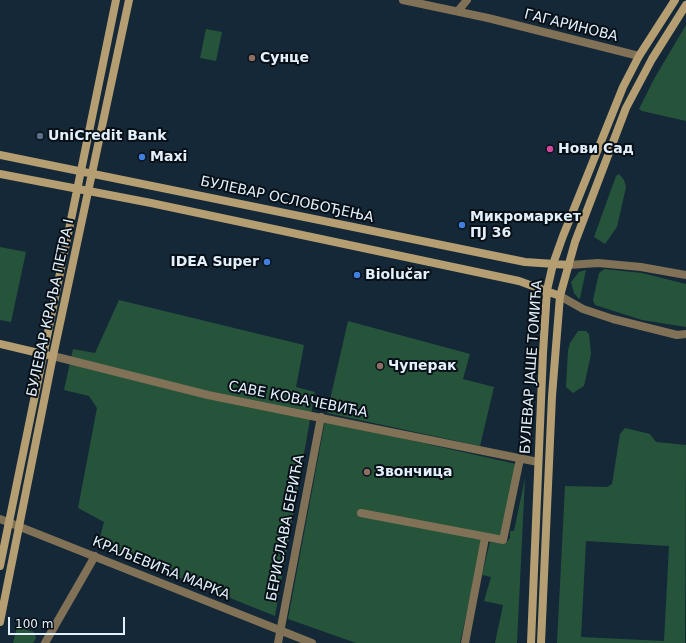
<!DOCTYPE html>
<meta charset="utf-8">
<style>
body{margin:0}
#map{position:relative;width:686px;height:643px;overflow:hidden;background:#142838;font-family:"DejaVu Sans",sans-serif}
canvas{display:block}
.scale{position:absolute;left:8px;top:617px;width:117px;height:18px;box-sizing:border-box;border:2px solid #e3effa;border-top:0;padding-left:5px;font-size:12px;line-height:14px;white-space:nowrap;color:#e3effa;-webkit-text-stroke:3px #081017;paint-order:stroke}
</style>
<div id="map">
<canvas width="686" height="643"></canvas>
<div class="scale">100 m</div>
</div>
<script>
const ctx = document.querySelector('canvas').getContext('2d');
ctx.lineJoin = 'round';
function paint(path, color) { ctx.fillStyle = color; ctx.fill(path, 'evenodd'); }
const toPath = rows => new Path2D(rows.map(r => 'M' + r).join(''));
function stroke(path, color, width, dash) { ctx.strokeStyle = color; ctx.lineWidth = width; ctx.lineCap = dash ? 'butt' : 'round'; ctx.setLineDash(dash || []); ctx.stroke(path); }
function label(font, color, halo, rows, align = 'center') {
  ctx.font = font + ' "DejaVu Sans",sans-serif'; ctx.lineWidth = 4; ctx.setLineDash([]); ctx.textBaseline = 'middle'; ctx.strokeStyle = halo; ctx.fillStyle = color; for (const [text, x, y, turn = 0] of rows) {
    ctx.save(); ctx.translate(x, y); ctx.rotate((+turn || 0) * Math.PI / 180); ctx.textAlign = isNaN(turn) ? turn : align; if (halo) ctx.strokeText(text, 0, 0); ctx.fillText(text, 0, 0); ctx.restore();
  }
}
const green = toPath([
 [686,25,686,121,642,111,639,109,654,79],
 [206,29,222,32,216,61,200,58],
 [619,174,624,180,626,187,617,227,605,244,594,237,616,176],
 [0,247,26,252,11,322,0,320],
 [604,269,642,273,686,284,686,327,642,320,595,305,593,300,599,273],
 [586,270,580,298,579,299,574,293,571,282,579,272],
 [119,300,304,345,296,387,315,392,275,616,98,545,104,522,78,508,97,408,89,396,64,390,73,349,95,353],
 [348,321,470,354,463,379,494,387,480,446,327,413],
 [578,331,586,331,589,334,591,354,584,386,573,393,566,387,568,351,570,343],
 [325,421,516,464,500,536,484,534,460,643,356,643,288,619],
 [625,428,650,434,656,442,686,445,685,643,557,643,565,486,607,487,612,484,620,434],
 [586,541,669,546,664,641,581,637],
 [525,478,517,643,495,643,503,605,484,601,491,577,482,575,490,542,505,544,510,538,510,531,514,531],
 [18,623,24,629,34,632,36,638,33,643,13,643]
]);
const street = toPath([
 [403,0,488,18,639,56],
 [458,11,467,0],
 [569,265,598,263,641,267,686,275],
 [560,296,583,309,613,319,677,335,686,334],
 [53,356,208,395,538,462],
 [361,513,503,540,520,459],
 [0,519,312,643],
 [45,643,95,556],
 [278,643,321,417],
 [465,643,485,538]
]);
const secondary = toPath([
 [0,155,525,262,569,265],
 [0,174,151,203,519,281,560,296],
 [0,344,47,355],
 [0,566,116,0],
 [0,622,53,356,129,0],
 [531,643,543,353,547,290,553,264,563,236,623,87,639,56,675,0],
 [541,643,552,396,560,296,575,242,626,108,652,59,686,5]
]);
const markers = [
 [252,58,4,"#8d6e63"],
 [40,136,4,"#5c6f8a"],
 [550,149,4,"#d1479c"],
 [142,157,4,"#3f7fe0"],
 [462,225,4,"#3f7fe0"],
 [267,262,4,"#3f7fe0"],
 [357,275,4,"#3f7fe0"],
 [380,366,4,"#8d6e63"],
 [367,472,4,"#8d6e63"]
];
const streetNames = [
 ["ГАГАРИНОВА",571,26,14],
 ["БУЛЕВАР ОСЛОБОЂЕЊА",287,200,12],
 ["БУЛЕВАР КРАЉА ПЕТРА I",51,308,-78],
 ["БУЛЕВАР ЈАШЕ ТОМИЋА",532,367,-86],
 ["САВЕ КОВАЧЕВИЋА",298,400,11],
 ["БЕРИСЛАВА БЕРИЋА",286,528,-79],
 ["КРАЉЕВИЋА МАРКА",161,569,22]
];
const poiNames = [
 ["Сунце",260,58],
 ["UniCredit Bank",48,136],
 ["Нови Сад",558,149],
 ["Maxi",150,157],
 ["Микромаркет",470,217],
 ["ПЈ 36",470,233],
 ["IDEA Super",259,262,"right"],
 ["Biolučar",365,275],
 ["Чуперак",388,366],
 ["Звончица",375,472]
];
paint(green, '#26543b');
stroke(street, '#817257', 8);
stroke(secondary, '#b59e71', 8);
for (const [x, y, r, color] of markers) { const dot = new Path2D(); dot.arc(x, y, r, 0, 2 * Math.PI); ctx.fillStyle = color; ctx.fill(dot); stroke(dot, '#081017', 1.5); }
label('14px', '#e3effa', '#081017', streetNames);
label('bold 14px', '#e3effa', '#081017', poiNames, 'left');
</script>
